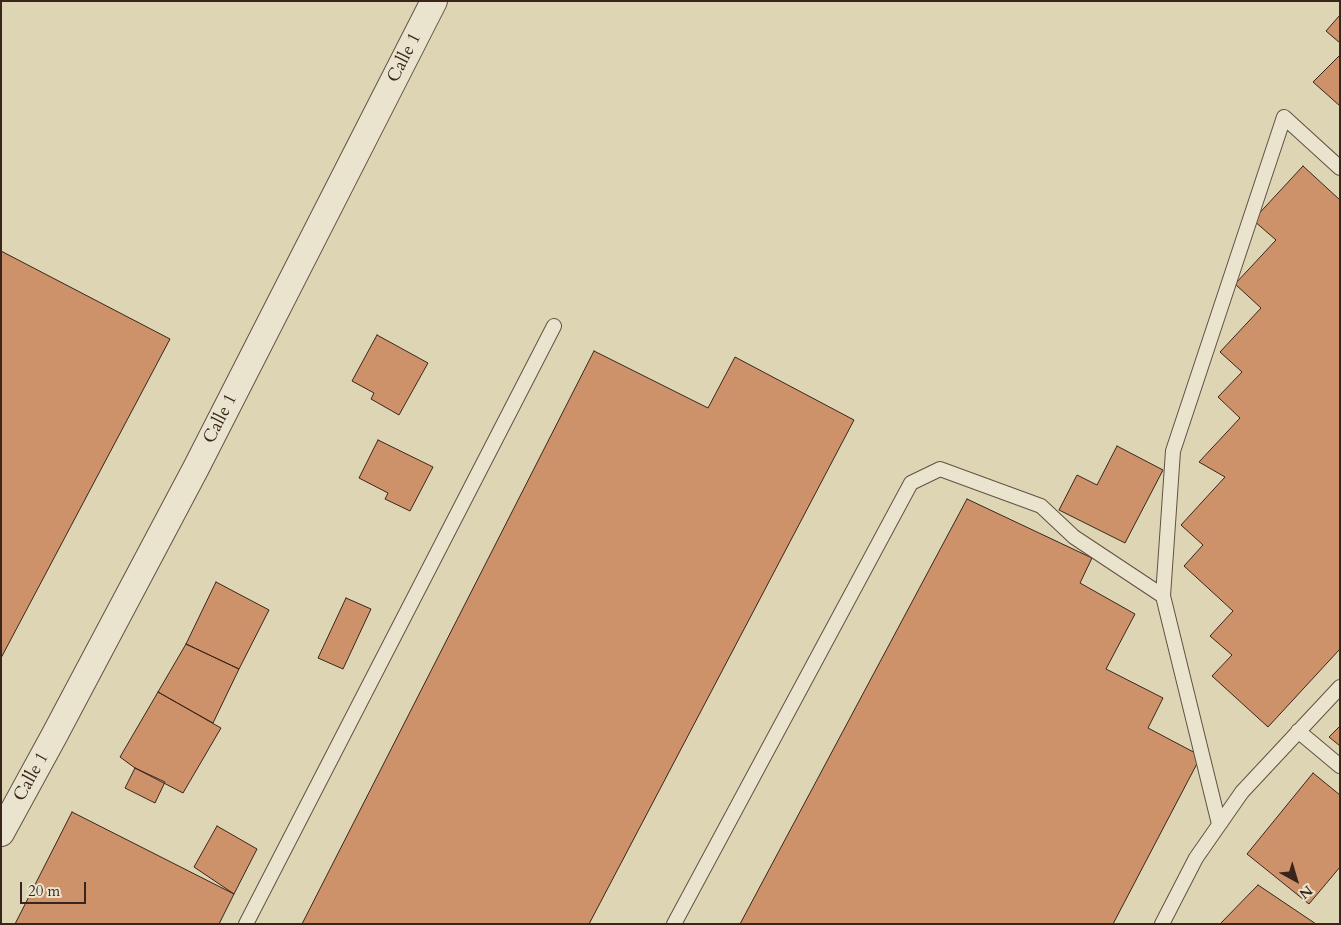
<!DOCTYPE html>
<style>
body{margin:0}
#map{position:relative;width:1341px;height:925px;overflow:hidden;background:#ded5b5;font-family:Cardo,serif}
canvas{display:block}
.frame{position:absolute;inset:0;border:2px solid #39251c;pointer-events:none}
.north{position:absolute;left:1271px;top:855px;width:50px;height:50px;-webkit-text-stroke:4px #eae4cf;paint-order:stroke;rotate:141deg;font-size:14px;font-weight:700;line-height:20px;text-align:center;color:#39251c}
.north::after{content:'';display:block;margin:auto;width:18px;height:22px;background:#39251c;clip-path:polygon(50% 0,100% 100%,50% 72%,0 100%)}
.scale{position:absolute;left:20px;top:882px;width:66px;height:22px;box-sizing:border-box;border:2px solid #39251c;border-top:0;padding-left:6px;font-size:15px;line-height:18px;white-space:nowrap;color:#39251c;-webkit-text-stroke:4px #eae4cf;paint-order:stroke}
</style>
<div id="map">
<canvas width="1341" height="925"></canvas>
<div class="frame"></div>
<div class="north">N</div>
<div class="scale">20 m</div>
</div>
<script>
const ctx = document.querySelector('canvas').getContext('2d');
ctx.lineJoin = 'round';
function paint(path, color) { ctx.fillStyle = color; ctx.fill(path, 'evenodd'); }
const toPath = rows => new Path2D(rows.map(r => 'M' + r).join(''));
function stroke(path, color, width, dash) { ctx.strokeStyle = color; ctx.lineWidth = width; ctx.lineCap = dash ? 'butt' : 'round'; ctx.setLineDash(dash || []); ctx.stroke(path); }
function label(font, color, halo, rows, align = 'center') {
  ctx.font = font + ' Cardo,serif'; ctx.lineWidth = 4; ctx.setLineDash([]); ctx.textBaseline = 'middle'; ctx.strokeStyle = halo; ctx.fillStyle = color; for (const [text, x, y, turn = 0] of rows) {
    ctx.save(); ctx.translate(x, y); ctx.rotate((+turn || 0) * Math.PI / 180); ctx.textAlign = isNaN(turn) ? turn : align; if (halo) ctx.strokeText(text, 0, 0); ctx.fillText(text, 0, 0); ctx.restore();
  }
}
const building = toPath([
 [1340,15,1340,43,1326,31,1340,15],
 [1340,55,1340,106,1313,82,1340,55],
 [1303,166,1340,200,1340,649,1268,727,1212,676,1232,655,1210,636,1233,611,1184,566,1203,545,1181,525,1225,477,1199,462,1240,418,1218,397,1242,372,1220,352,1261,308,1235,284,1276,240,1253,220,1303,166],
 [1,251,170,339,1,658,1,251],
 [377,335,428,363,399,415,371,399,374,393,352,381,377,335],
 [594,351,708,408,735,357,854,420,589,924,302,924,594,351],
 [378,440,433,467,410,511,385,499,388,493,359,478,378,440],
 [1117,446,1163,470,1125,543,1059,510,1077,475,1097,485,1117,446],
 [967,499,1092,558,1080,583,1135,614,1106,669,1163,698,1148,728,1201,756,1113,924,740,924,967,499],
 [216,582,269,610,239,669,186,644,216,582],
 [346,598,371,609,343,669,318,658,346,598],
 [186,644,239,669,213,723,158,692,186,644],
 [158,692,221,728,183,793,135,768,120,757,158,692],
 [1340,726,1340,746,1329,737,1340,726],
 [135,768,165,782,155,803,125,788,135,768],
 [1313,773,1340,795,1340,867,1309,904,1247,854,1313,773],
 [72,812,234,894,219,924,15,924,72,812],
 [217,826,257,849,234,894,194,867,217,826],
 [1258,885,1316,924,1220,924,1258,885]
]);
const service = toPath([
 [1163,596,1173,451,1284,117,1340,168],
 [1298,731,1340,766],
 [246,924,554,326],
 [674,924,911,483,940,469,1041,506,1074,537,1163,596,1219,824],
 [1162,924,1196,858,1242,792,1340,687]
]);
const minor = toPath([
 [1,833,54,736,196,468,434,1]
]);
const streetNames = [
 ["Calle 1",405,58,-63],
 ["Calle 1",221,419,-63],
 ["Calle 1",32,777,-61]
];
paint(building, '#ce926a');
stroke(building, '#39251c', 1);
stroke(service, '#625142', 16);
stroke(minor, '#625142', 28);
stroke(service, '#eae4cf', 14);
stroke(minor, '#eae4cf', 26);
label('18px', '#39251c', '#eae4cf', streetNames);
</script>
